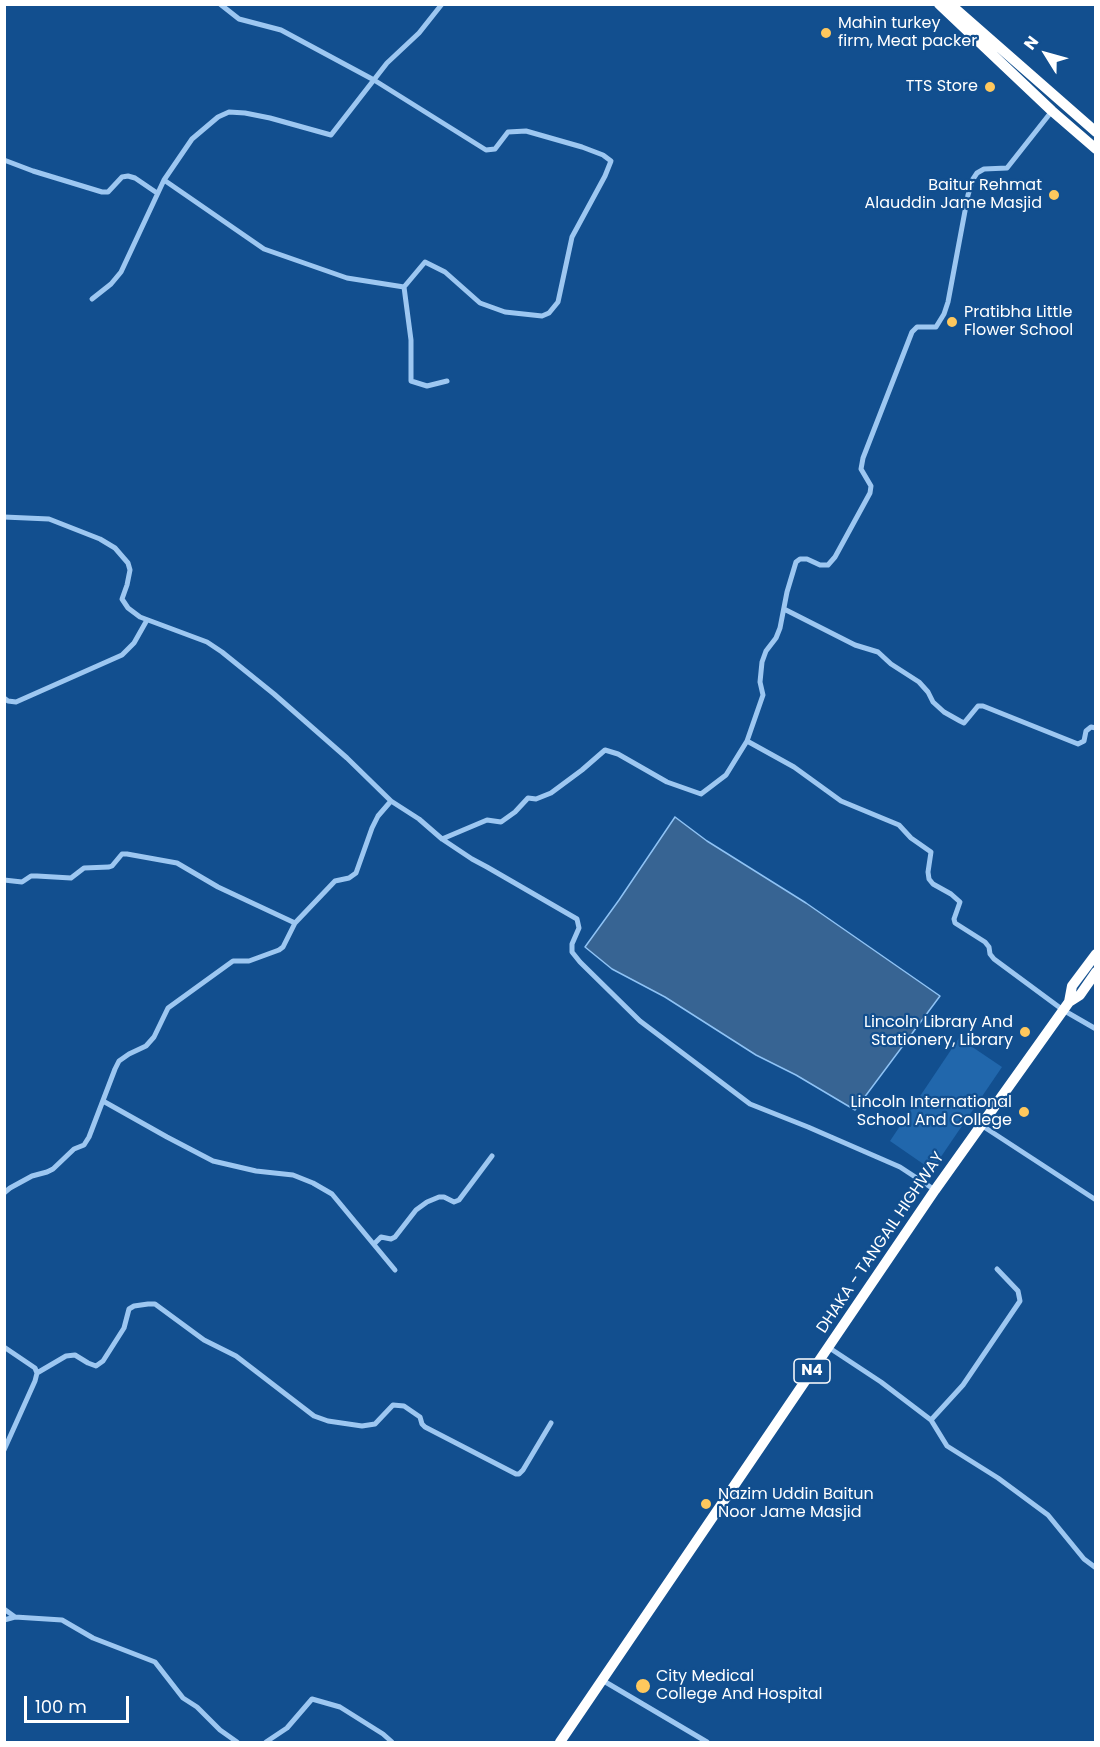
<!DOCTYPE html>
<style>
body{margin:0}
#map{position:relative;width:1100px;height:1747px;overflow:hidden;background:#124f8f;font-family:Poppins,sans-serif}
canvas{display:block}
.frame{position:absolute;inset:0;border:6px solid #fff;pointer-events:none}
.north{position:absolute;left:1016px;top:24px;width:60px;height:60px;-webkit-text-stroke:4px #124f8f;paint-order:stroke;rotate:307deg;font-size:16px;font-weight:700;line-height:24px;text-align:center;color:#fff}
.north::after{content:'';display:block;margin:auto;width:21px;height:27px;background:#fff;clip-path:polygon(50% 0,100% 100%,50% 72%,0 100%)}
.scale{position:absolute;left:24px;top:1696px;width:105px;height:27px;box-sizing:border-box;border:3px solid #fff;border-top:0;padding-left:8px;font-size:18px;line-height:21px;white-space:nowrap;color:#fff;-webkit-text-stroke:4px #124f8f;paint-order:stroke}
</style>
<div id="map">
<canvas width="1100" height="1747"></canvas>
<div class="frame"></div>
<div class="north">N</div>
<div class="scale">100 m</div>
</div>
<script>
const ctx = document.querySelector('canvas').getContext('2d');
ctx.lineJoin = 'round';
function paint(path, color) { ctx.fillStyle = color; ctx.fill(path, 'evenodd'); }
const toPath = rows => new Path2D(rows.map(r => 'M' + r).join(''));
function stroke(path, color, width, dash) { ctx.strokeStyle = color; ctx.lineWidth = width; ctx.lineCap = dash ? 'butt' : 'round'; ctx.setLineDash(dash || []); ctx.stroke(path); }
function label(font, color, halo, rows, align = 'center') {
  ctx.font = font + ' Poppins,sans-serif'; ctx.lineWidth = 4.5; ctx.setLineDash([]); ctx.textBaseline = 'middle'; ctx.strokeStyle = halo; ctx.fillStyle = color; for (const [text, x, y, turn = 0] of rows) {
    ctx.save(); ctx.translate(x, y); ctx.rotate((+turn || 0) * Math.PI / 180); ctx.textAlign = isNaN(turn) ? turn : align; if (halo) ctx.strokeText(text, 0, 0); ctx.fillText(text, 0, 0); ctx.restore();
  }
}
const green = toPath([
 [959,1038,1002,1067,932,1170,890,1141]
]);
const water = toPath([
 [675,817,707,841,806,903,940,996,855,1110,796,1075,756,1055,665,997,612,969,585,947,619,900,675,817]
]);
const street = toPath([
 [220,4,239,19,281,30,374,80,486,150,495,149,508,132,526,131,582,147,603,155,611,161,605,176,572,237,558,302,549,313,542,316,505,312,480,303,445,272,425,262,404,287,411,340,411,381,427,386,447,381],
 [4,160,33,171,102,192,108,192,122,177,128,176,135,178,157,193],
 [164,180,264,249,347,278,404,287],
 [92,299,111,284,121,272,164,180,192,139,218,117,229,112,245,113,270,118,331,135,387,63,419,33,442,4],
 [4,517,49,519,100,539,115,548,128,563,130,570,127,585,122,599,128,608,140,617,207,642,222,652,274,694,347,758,391,801,419,819,442,839,472,859,487,867,577,919,579,928,572,944,572,952,580,962,640,1021,750,1104,808,1127,900,1167,935,1190],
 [784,609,855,645,878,652,891,664,919,682,928,692,933,702,944,712,960,721,964,723,978,706,983,706,1078,744,1084,741,1086,731,1091,727,1096,728],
 [4,698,8,701,16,702,122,655,134,643,147,620],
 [747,741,794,767,841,801,899,825,911,838,931,852,928,872,929,879,933,884,951,894,960,902,954,919,955,923,985,942,989,947,990,954,994,959,1063,1010,1096,1029],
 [442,839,487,820,501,822,515,812,528,798,536,799,551,793,582,770,605,750,618,754,667,782,701,794,726,775,747,741,763,695,760,682,762,662,766,651,776,638,780,628,787,592,796,562,800,559,807,559,820,565,828,565,835,557,870,493,871,486,861,469,863,458,912,332,917,327,936,327,944,314,948,302,968,195,973,179,977,173,984,169,1007,168,1052,111],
 [4,880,22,882,31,876,37,876,71,878,84,868,109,867,112,866,122,854,127,854,177,863,218,887,295,923],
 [103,1101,167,1137,213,1161,256,1171,293,1175,313,1183,332,1194,395,1270],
 [981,1125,1096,1200],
 [4,1193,10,1188,32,1176,47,1172,53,1169,74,1149,84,1145,89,1137,115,1069,119,1061,129,1054,146,1046,154,1037,168,1008,233,961,249,961,279,950,283,947,295,923,335,881,349,878,356,873,372,828,378,816,391,801],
 [374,1244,381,1237,391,1239,395,1237,416,1210,427,1202,439,1197,444,1197,454,1202,459,1200,492,1156],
 [4,1347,35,1368,37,1373],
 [828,1347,881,1382,931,1420,947,1446,998,1478,1048,1515,1084,1559,1096,1568],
 [931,1420,963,1385,1020,1301,1018,1291,997,1269],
 [4,1450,35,1381,37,1373,66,1356,75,1355,88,1363,96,1366,103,1361,124,1328,129,1309,134,1306,148,1304,155,1304,204,1340,236,1356,314,1416,328,1421,362,1426,375,1424,393,1405,404,1406,420,1417,422,1424,425,1427,516,1474,519,1474,523,1470,551,1423],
 [4,1609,15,1617],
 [4,1620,15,1617,62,1620,93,1638,155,1662,183,1698,197,1707,220,1730,237,1742],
 [602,1680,707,1742],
 [266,1742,287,1728,312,1699,340,1707,383,1734,392,1742]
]);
const highway = toPath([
 [939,4,1052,111,1096,149],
 [950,4,1096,132],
 [1069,1002,1072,986,1096,954],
 [560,1742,935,1190,1069,1002,1080,995,1096,972]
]);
const markers = [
 [826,33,6,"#ffc85d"],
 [990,87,6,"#ffc85d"],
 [1054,195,6,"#ffc85d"],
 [952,322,6,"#ffc85d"],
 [1025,1032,6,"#ffc85d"],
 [1024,1112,6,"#ffc85d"],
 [706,1504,6,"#ffc85d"],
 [643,1686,8,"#ffc85d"]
];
const shields = [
 [812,1371,36]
];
const shieldNames = [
 ["N4",812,1371]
];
const poiNames = [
 ["Mahin turkey",838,24],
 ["firm, Meat packer",838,42],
 ["TTS Store",978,87,"right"],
 ["Baitur Rehmat",1042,186,"right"],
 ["Alauddin Jame Masjid",1042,204,"right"],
 ["Pratibha Little",964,313],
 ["Flower School",964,331],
 ["Lincoln Library And",1013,1023,"right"],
 ["Stationery, Library",1013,1041,"right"],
 ["Lincoln International",1012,1103,"right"],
 ["School And College",1012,1121,"right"],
 ["Nazim Uddin Baitun",718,1495],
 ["Noor Jame Masjid",718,1513],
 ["City Medical",656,1677],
 ["College And Hospital",656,1695]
];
const streetNames = [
 ["DHAKA - TANGAIL HIGHWAY",881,1243,-56]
];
paint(green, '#2167ac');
paint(water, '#376493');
stroke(water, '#8fc3f5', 1.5);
stroke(street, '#9dc7f1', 5);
stroke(highway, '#fff', 10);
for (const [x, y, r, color] of markers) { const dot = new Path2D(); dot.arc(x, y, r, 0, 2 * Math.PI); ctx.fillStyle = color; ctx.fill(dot); stroke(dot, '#124f8f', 2); }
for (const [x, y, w] of shields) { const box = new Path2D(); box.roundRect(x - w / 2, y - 12, w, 24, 4.5); ctx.fillStyle = '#124f8f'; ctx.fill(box); stroke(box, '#fff', 1.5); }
label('bold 15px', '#fff', null, shieldNames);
label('16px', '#fff', '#124f8f', poiNames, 'left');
label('16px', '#fff', '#124f8f', streetNames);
</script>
